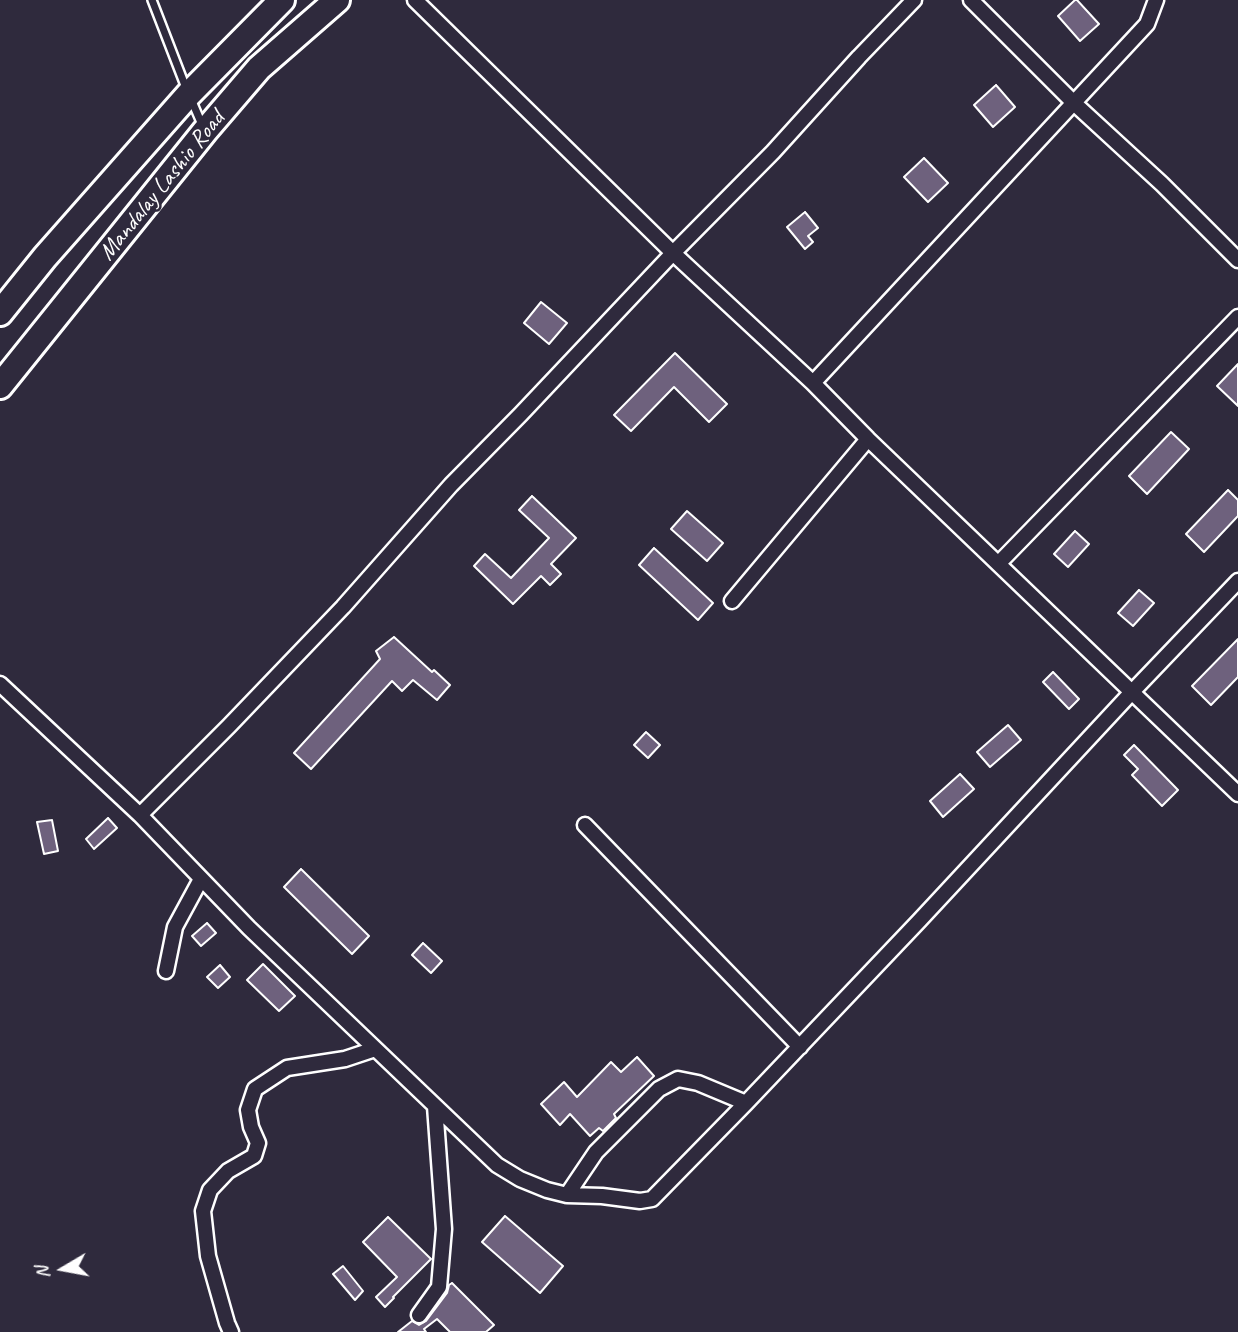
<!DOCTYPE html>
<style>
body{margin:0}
#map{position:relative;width:1238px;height:1332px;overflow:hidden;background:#2f2a3d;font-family:Caveat,sans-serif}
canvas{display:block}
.north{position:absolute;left:28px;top:1234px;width:70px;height:70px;-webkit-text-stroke:5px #2f2a3d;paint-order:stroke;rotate:260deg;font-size:19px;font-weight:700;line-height:28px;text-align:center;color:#fff}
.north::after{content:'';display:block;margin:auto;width:24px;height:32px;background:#fff;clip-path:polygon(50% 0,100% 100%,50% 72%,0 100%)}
</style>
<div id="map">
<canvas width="1238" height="1332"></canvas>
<div class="north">N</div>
</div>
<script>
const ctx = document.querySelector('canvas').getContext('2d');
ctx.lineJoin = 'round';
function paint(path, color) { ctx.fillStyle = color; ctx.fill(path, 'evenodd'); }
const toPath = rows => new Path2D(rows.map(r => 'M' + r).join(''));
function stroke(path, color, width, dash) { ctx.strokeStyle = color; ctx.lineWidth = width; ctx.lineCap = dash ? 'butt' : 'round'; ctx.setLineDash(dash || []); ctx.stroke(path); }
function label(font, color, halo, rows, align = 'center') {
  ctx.font = font + ' Caveat,sans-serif'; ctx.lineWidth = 5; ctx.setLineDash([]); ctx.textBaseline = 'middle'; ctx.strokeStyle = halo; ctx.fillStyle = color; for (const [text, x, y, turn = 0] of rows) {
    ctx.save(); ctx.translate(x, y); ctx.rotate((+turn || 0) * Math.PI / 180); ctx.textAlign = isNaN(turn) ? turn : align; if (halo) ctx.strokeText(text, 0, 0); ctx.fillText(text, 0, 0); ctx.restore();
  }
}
const building = toPath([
 [1075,0,1077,0,1099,24,1080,41,1058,16,1075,0],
 [996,85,1015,107,993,127,974,105,996,85],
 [924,158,948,183,928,202,904,177,924,158],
 [805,212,818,228,808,236,813,242,805,249,787,227,805,212],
 [541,302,567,323,549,344,524,323,541,302],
 [675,353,727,404,709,422,674,387,631,431,614,415,675,353],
 [1238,364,1238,406,1217,386,1238,364],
 [1171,432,1189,449,1147,494,1129,476,1171,432],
 [1228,490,1238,500,1238,516,1204,552,1186,534,1228,490],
 [532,496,576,538,551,564,561,574,550,585,541,576,513,604,474,566,485,554,511,578,549,538,519,510,532,496],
 [687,511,723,543,707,561,671,529,687,511],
 [1075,531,1089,544,1068,567,1054,554,1075,531],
 [654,548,713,603,698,620,639,565,654,548],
 [1139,590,1154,603,1133,626,1118,613,1139,590],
 [394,637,432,672,434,670,450,685,437,700,413,680,402,691,392,681,311,769,294,753,380,659,376,651,394,637],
 [1238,639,1238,677,1211,705,1192,686,1238,639],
 [1053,672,1079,699,1069,709,1043,682,1053,672],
 [1008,725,1021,740,990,767,977,752,1008,725],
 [646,732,660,745,648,758,634,745,646,732],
 [1134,745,1178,790,1162,806,1132,775,1138,769,1124,755,1134,745],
 [960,774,974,789,943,817,930,801,960,774],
 [108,818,117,828,94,849,86,839,108,818],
 [52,820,58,851,44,854,37,822,52,820],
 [301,869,369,936,352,954,284,887,301,869],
 [207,923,216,933,201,946,192,936,207,923],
 [423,943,442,961,431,973,412,955,423,943],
 [263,964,295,996,279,1011,247,980,263,964],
 [220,965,230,977,218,988,207,977,220,965],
 [637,1057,654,1076,614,1114,616,1118,603,1131,599,1128,590,1136,570,1114,560,1125,541,1104,564,1082,577,1097,611,1062,621,1072,637,1057],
 [505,1216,563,1266,540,1293,482,1242,505,1216],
 [388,1217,431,1259,393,1297,394,1298,385,1307,376,1297,397,1277,363,1242,388,1217],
 [343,1266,363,1291,355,1300,333,1274,343,1266],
 [452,1283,494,1325,486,1332,450,1332,437,1319,424,1329,426,1332,398,1332,412,1321,419,1325,426,1321,447,1293,449,1285,452,1283]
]);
const lane = toPath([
 [152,0,186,88],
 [191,99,203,127]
]);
const street = toPath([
 [415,0,673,253,813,383,868,439,1238,794],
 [971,0,1075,104,1162,184,1238,260],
 [813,383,1147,24,1156,0],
 [999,563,1238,317],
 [732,601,868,439],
 [0,684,140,815,249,928,497,1165,520,1179,547,1190,567,1195,602,1196,640,1201,652,1199,746,1103,919,921,1131,693,1238,581],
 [140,815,229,726,343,607,451,485,521,414,673,253,773,152,859,57,914,0],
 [585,825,800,1047],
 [166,971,175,927,201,879],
 [567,1195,596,1152,659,1089,678,1079,698,1083,746,1103],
 [419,1315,439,1287,444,1229,435,1106],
 [231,1332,227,1323,208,1256,203,1211,210,1190,228,1171,254,1156,258,1143,251,1127,248,1110,255,1089,287,1068,345,1059,375,1049]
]);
const highway = toPath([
 [0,313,45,257,189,94,282,0],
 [0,386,205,131,259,68,337,0]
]);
const streetNames = [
 ["Mandalay Lashio Road",162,186,-51]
];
paint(building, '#6e617d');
stroke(building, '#fff', 2);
stroke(lane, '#fff', 12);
stroke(street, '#fff', 19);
stroke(highway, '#fff', 30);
stroke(lane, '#2f2a3d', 7);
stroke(street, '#2f2a3d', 14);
stroke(highway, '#2f2a3d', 24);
label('24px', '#fff', '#2f2a3d', streetNames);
</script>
